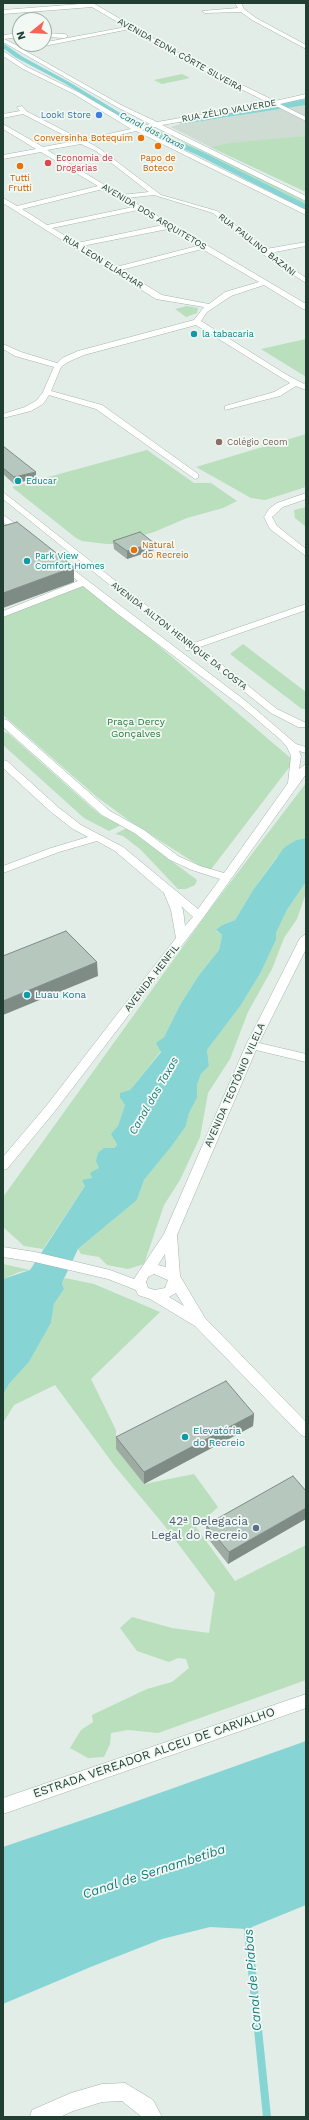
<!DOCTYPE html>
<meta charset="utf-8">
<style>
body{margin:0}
#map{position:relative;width:309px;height:2120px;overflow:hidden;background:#e1ede6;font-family:"Work Sans",sans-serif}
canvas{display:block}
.frame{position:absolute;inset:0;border:4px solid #203e32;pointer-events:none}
.north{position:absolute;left:12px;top:12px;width:40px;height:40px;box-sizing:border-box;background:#f2f9f4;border:1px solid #9eaea6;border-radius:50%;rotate:252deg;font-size:11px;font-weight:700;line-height:16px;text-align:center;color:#203e32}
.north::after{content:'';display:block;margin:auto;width:14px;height:18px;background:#f96253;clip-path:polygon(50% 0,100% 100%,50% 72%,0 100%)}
</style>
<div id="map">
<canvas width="309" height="2120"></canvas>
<div class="frame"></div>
<div class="north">N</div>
</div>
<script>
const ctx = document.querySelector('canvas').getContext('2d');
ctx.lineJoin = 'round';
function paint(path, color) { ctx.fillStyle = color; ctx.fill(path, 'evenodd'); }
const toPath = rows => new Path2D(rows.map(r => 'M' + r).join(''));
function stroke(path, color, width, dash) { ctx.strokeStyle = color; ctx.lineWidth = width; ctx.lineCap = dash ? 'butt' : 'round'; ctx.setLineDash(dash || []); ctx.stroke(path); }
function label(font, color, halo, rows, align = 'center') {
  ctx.font = font + ' "Work Sans",sans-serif'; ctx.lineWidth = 3.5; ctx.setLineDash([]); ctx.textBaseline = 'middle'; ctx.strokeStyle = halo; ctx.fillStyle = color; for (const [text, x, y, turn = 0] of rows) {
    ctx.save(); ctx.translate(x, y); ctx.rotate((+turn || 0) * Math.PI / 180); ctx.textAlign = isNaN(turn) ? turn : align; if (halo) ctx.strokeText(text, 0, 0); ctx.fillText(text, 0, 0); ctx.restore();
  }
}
const built = toPath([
 [306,103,306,136,210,147,171,127,186,122,224,118]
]);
const green = toPath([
 [182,74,190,78,162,84,154,80],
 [155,129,258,177,306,202,306,204,203,152,150,130],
 [306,136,306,192,210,147,230,143],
 [187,306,198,308,197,313,186,317,175,309],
 [306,339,306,377,261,349],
 [306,434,306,487,265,500,251,498,196,467],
 [147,450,194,483,211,483,237,501,223,508,187,518,154,532,116,544,107,544,82,541,76,538,12,487],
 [306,507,306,527,295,518,294,510],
 [84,582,294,761,209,872,131,822,97,797,3,715,3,614],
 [243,644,306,692,306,709,302,709,230,654],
 [3,732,8,733,91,807,102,816,121,825,109,831,84,818,3,745],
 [306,783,306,838,296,840,276,858,253,890,235,920,222,925,216,931,222,935,219,950,199,975,180,1005,164,1037,157,1043,161,1051,130,1090,120,1098,125,1105,114,1140,117,1145,114,1148,104,1148,99,1168,85,1186,43,1249,24,1246,3,1227,3,1197,210,909],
 [127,828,197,880,195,885,186,889,178,889,140,849,123,836,115,834],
 [306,882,306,893,297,919,284,938,272,969,248,1012,230,1059,208,1093,200,1137,180,1180,164,1205,144,1264,128,1269,107,1265,99,1257,81,1254,78,1249,137,1200,144,1180,171,1147,186,1126,189,1113,197,1098,197,1085,201,1074,209,1066,207,1050,241,1005,261,972,276,940,276,933,287,910],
 [3,1264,30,1270,19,1272,3,1279],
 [65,1278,94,1284,160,1312,91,1379,116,1430,116,1449,144,1484,194,1474,218,1507,196,1527,235,1581,306,1545,306,1680,158,1733,128,1730,111,1733,110,1744,104,1757,88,1758,70,1748,81,1730,93,1722,92,1715,147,1689,172,1682,189,1668,186,1659,178,1658,169,1662,137,1651,120,1628,132,1617,172,1628,209,1633,215,1593,164,1525,114,1465,55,1385,14,1405,3,1423,3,1395,9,1384,29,1362,51,1323,54,1304,64,1289,62,1283]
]);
const water = toPath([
 [3,43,23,57,69,82,140,125,203,152,282,192,306,204,306,210,197,155,145,132,64,83,15,57,3,48],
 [306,838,306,882,287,910,276,933,276,940,261,972,241,1005,207,1050,209,1066,201,1074,197,1085,197,1098,189,1113,186,1126,171,1147,144,1180,137,1200,78,1249,62,1283,64,1289,54,1304,51,1323,29,1362,9,1384,3,1395,3,1279,30,1270,85,1186,82,1180,92,1178,90,1173,99,1168,96,1161,98,1153,104,1148,114,1148,117,1145,111,1134,118,1126,125,1105,120,1098,120,1093,130,1090,161,1052,156,1043,164,1037,180,1005,199,975,219,950,222,935,216,930,222,925,235,920,253,890,284,848,296,840],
 [306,1741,306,1905,247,1929,210,1927,162,1939,93,1966,3,2004,3,1847,106,1812]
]);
const stream = toPath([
 [247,1922,267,2117]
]);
const canal = toPath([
 [306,99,306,105,182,124,177,121,182,118,306,99]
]);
const minor = toPath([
 [93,3,187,58,275,101,306,94,306,98,280,104,306,117,306,121,274,105,162,125,306,196,306,201,155,127,142,130,306,210,306,215,136,131,88,142,100,149,161,195,217,211,266,249,306,242,306,246,270,253,306,278,306,283,261,253,213,213,154,195,127,198,306,304,306,309,303,309,264,285,231,296,207,312,201,321,287,375,306,385,306,390,296,386,280,396,225,410,225,406,274,392,290,383,196,325,84,355,68,362,61,367,51,391,102,405,198,474,198,478,195,479,96,409,49,395,43,404,31,411,3,418,3,414,25,407,37,400,43,392,54,367,15,356,3,349,3,344,21,352,57,363,62,358,78,351,194,320,204,307,156,299,3,203,3,198,17,206,98,186,41,152,3,159,3,155,36,149,3,129,3,124,43,147,75,141,23,114,3,118,3,114,20,111,17,107,22,106,26,111,82,140,131,129,74,94,23,69,3,56,3,51,27,67,78,92,138,127,150,124,117,107,3,42,3,35,20,33,20,37,4,39,20,47,126,27,92,7,3,14,3,10,93,3],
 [130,29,183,60,269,103,157,122,121,105,24,50,130,29],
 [81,144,96,151,149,192,121,195,47,150,81,144],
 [103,189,133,207,47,225,22,209,103,189],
 [138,210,163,225,77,243,52,228,138,210],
 [168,229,197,246,116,267,82,246,168,229],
 [202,249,259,282,225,292,209,304,162,295,121,270,202,249],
 [235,3,241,3,244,9,256,18,306,45,306,49,252,20,241,12,205,13,202,11,238,8,235,3],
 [44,33,65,34,68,36,65,38,44,37,44,33],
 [3,492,194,643,306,604,306,610,200,647,277,709,306,723,306,727,298,727,271,713,192,650,186,650,184,648,186,646,3,499,3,492],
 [306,493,306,499,283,507,272,517,277,526,306,549,306,556,270,529,264,517,269,509,277,503,306,493],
 [3,515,26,531,26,535,20,535,3,522,3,515],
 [62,561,247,702,296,744,306,747,306,753,299,751,301,756,299,769,306,764,306,774,203,918,55,1111,7,1169,3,1170,3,1157,47,1105,176,938,171,910,164,893,115,851,97,841,59,852,3,873,3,866,51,848,88,837,73,829,51,812,3,768,3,760,7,761,59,808,81,825,123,847,198,909,220,879,192,870,170,860,136,834,102,815,3,727,3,719,7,720,110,811,144,830,178,856,200,866,224,873,288,783,291,756,287,747,281,740,241,706,119,615,83,586,3,617,3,611,78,581,59,566,59,562,62,561],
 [181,906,193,917,185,926,183,910,181,906],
 [306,934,306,949,259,1043,306,1054,306,1062,256,1050,177,1235,180,1276,205,1318,306,1422,306,1437,301,1435,195,1326,150,1299,138,1295,136,1290,108,1279,35,1262,3,1257,3,1247,35,1252,110,1270,134,1279,164,1234,246,1045,300,938,306,934],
 [165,1254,166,1267,158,1265,165,1254],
 [154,1274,168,1280,165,1288,155,1290,148,1288,146,1282,148,1277,154,1274],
 [176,1293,184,1306,169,1297,176,1293],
 [306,1694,306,1708,3,1814,3,1798,306,1694],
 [125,2083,153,2100,162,2117,142,2117,122,2101,102,2102,73,2111,60,2117,30,2117,32,2110,71,2093,102,2084,125,2083]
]);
const wall = toPath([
 [3,446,36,478,14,484,3,474],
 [113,541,154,550,127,559,114,549],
 [254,1414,253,1426,144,1484,116,1449,116,1437],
 [306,1491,228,1564,206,1536,206,1525]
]);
const shadedWall = toPath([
 [36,472,36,478,14,484,14,477],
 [154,543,154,550,127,559,127,551],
 [74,567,74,582,3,608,3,593],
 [97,962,98,976,3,1015,3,1001],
 [254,1414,253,1426,144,1484,144,1472],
 [306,1508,306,1519,228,1564,229,1552]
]);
const building = toPath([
 [3,446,36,472,14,477,3,468,3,446],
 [17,522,74,567,3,593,3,526,17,522],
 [140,532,154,543,127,551,113,541,140,532],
 [66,931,97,962,3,1001,3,956,66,931],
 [226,1381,254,1414,144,1472,116,1437,226,1381],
 [293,1476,306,1491,306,1508,229,1552,206,1525,293,1476]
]);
const markers = [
 [99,115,4,"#3f7fe0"],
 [141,138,4,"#e8710a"],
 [158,146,4,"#e8710a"],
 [48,163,4,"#e0444e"],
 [20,166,4,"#e8710a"],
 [194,334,4,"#0f9aa8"],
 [219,442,4,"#8d6e63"],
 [18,481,4,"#0f9aa8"],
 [134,550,4,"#e8710a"],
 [27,561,4,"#0f9aa8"],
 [27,995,4,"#0f9aa8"],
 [185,1437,4,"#0f9aa8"],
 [256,1528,4,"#5c6f8a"]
];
const farStreetnames = [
 ["AVENIDA EDNA CÔRTE SILVEIRA",180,55,29],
 ["RUA ZÉLIO VALVERDE",229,111,-10],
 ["AVENIDA DOS ARQUITETOS",154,217,31],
 ["RUA PAULINO BAZANI",257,245,38],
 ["RUA LEON ELIACHAR",103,262,32],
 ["AVENIDA AILTON HENRIQUE DA COSTA",179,636,38]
];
const farShopnames = [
 ["Look! Store",91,115]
];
const farWaternames = [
 ["Canal das Taxas",152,131,27]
];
const farFoodnames = [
 ["Conversinha Botequim",133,138,"right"],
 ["Papo de",158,158],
 ["Boteco",158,168],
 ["Tutti",20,178],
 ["Frutti",20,188],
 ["Natural",142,545,"left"],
 ["do Recreio",142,555,"left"]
];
const farHealthnames = [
 ["Economia de",56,158],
 ["Drogarias",56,168]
];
const farCulturenames = [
 ["la tabacaria",202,334],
 ["Educar",26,481],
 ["Park View",35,556],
 ["Comfort Homes",35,566]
];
const farEducationnames = [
 ["Colégio Ceom",227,442]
];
const parkNames = [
 ["Praça Dercy",136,722],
 ["Gonçalves",136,734]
];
const streetNames = [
 ["AVENIDA HENFIL",152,978,-52],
 ["AVENIDA TEOTÔNIO VILELA",235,1085,-66]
];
const cultureNames = [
 ["Luau Kona",35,995],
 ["Elevatória",193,1431],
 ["do Recreio",193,1443]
];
const waterNames = [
 ["Canal das Taxas",154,1096,-60]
];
const nearServicenames = [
 ["42ª Delegacia",248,1521],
 ["Legal do Recreio",248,1535]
];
const nearStreetnames = [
 ["ESTRADA VEREADOR ALCEU DE CARVALHO",154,1753,-19]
];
const nearWaternames = [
 ["Canal de Sernambetiba",154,1872,-18],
 ["Canal de Piabas",253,1980,-95]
];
paint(built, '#cfdcd4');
paint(green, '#b9dfbd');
paint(water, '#86d5d4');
stroke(stream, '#86d5d4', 8);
paint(canal, '#86d5d4');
stroke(minor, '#a3b5ac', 1);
paint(minor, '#fff');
paint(wall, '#9daba3');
paint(shadedWall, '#7f8b85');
paint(building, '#b6c7be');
stroke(building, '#7f8b85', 1);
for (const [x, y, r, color] of markers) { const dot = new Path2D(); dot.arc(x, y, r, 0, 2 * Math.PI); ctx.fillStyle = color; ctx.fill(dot); stroke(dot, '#f2f9f4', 1.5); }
label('9px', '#203e32', '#f2f9f4', farStreetnames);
label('9px', '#366cbe', '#f2f9f4', farShopnames, 'right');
label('italic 9px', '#177c7d', '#f2f9f4', farWaternames);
label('9px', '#c56008', '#f2f9f4', farFoodnames);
label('9px', '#be3a42', '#f2f9f4', farHealthnames, 'left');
label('9px', '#0d838f', '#f2f9f4', farCulturenames, 'left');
label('9px', '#785e54', '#f2f9f4', farEducationnames, 'left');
label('10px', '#29773b', '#f2f9f4', parkNames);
label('10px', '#203e32', '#f2f9f4', streetNames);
label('10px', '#0d838f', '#f2f9f4', cultureNames, 'left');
label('italic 11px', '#177c7d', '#f2f9f4', waterNames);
label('12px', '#4e5e75', '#f2f9f4', nearServicenames, 'right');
label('12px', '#203e32', '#f2f9f4', nearStreetnames);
label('italic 13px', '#177c7d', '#f2f9f4', nearWaternames);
</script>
